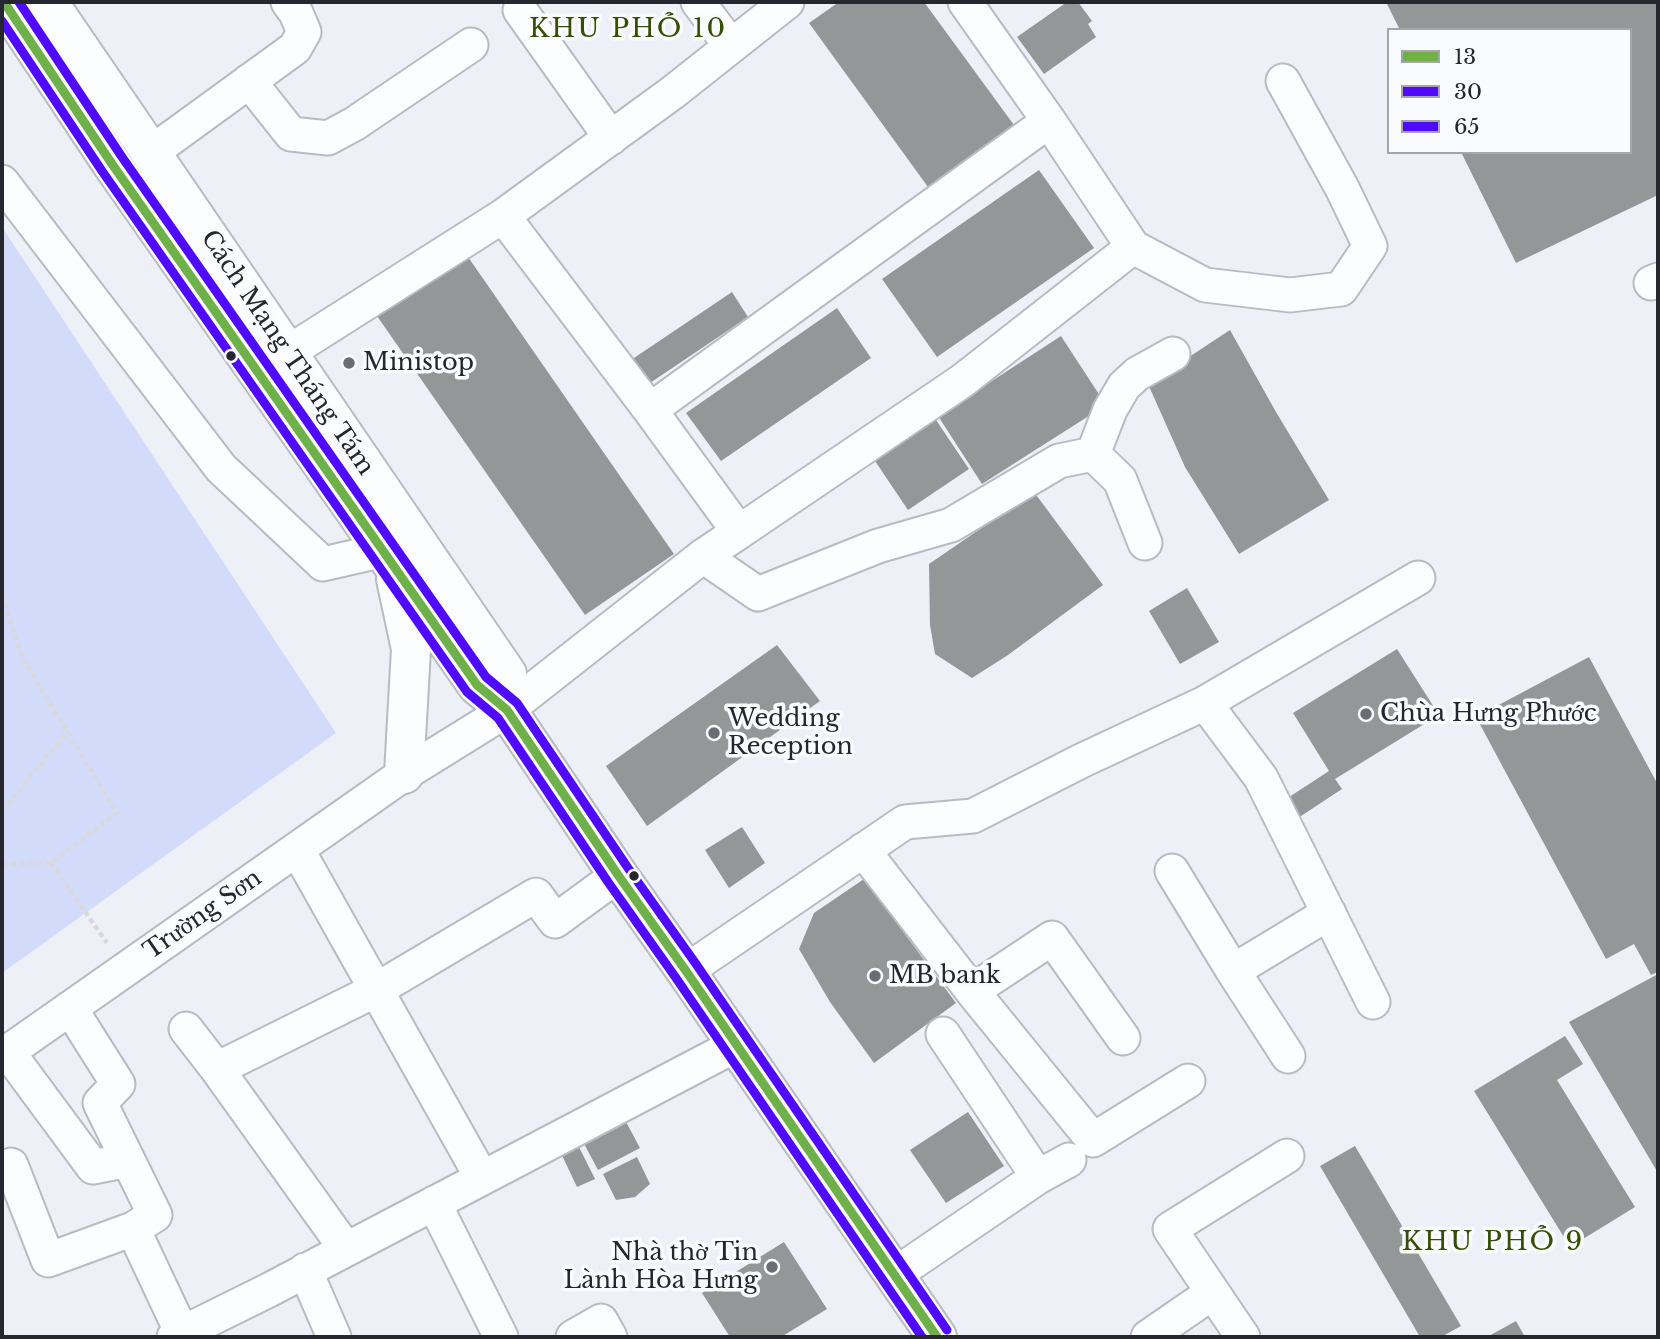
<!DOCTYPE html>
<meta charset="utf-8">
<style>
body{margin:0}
#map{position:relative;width:1660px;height:1339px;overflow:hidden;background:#eef0f8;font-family:"Libre Baskerville",serif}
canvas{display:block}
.frame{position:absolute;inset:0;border:4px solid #25262e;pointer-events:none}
.legend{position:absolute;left:1387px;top:28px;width:245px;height:126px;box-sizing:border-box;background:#fafbff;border:2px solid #a5a6ab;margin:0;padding:9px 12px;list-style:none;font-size:21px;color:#25262e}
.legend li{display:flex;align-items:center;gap:14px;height:35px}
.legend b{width:35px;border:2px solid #a5a6ab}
</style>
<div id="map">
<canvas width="1660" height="1339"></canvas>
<div class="frame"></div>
<ul class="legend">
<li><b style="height:9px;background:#6eb14a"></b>13</li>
<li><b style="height:9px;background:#4f0aff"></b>30</li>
<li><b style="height:9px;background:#4f0aff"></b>65</li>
</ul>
</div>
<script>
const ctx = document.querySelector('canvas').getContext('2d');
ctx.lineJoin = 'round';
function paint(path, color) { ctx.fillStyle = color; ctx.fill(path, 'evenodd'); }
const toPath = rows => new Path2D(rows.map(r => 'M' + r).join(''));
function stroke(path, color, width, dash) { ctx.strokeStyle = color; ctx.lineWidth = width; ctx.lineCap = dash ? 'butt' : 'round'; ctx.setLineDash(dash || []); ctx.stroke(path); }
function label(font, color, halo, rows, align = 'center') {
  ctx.font = font + ' "Libre Baskerville",serif'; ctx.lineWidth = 7; ctx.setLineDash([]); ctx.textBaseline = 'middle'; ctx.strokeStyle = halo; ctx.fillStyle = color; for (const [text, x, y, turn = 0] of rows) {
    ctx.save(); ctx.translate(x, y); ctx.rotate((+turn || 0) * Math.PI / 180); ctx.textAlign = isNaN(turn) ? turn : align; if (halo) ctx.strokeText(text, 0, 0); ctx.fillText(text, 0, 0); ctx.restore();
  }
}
const green = toPath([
 [2,227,336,733,2,973]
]);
const building = toPath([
 [839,2,924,2,1014,125,928,187,809,23],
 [1067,2,1078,2,1092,21,1088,24,1096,37,1044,74,1017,37],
 [1386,2,1658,2,1658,195,1516,263,1461,152,1630,152,1630,30,1400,30],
 [1039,170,1094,248,937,357,882,279],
 [466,254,674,554,585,615,377,316],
 [732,292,748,317,647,385,631,360],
 [837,308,871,358,721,461,686,413],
 [1230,330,1276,412,1329,500,1239,554,1185,467,1148,384],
 [1061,336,1106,405,982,484,938,416],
 [934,417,969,469,908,510,873,458],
 [1034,492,1103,585,1008,655,972,678,935,654,930,625,929,564],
 [1187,588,1219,642,1180,664,1149,611],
 [777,645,820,701,647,826,606,766],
 [1397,649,1439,715,1335,779,1342,789,1295,820,1283,801,1329,771,1293,713],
 [1589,657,1658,785,1658,972,1651,975,1634,944,1606,959,1476,717],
 [742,827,765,863,729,888,705,850],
 [864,879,956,1003,874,1063,830,1002,799,949,814,913],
 [1658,974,1658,1173,1569,1022],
 [1565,1036,1583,1064,1557,1080,1635,1207,1570,1247,1474,1091],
 [968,1112,1004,1166,946,1203,910,1150],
 [624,1118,640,1148,598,1170,582,1140],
 [576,1141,595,1179,577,1187,559,1149],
 [1355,1146,1461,1326,1441,1337,1420,1337,1320,1166],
 [637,1157,650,1184,635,1197,616,1200,603,1174],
 [784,1242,827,1309,781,1337,730,1337,702,1293],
 [1516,1321,1525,1337,1487,1337]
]);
const path = toPath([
 [2,595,22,657,117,813,51,863,2,864],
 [2,811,68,731],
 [51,863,107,943]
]);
const minor = toPath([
 [698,2,731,46],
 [965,2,1049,121,1133,247,1205,285,1290,295,1341,289,1370,246,1342,188,1283,81],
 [520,10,611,138],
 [249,81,291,134,328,138,354,124,471,45],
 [152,152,295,48,304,32,296,13,288,2],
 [2,182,221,468,323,564,384,550],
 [1651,283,1658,280],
 [287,353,503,216,672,93,787,2],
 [650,410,1049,121],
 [1093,454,1110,410,1124,386,1137,374,1173,354],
 [739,532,962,381,1133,247],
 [703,556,758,594,878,546,951,525,1059,461,1093,454,1120,480,1145,543],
 [1205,703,1418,578],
 [297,849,482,1178],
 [863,850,972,991,1093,1140,1188,1081],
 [1172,871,1233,971,1288,1056],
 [686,971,905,822,973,816,1081,761,1205,703,1261,778,1373,1002],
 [1233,971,1329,913],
 [972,991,1052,938,1123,1038],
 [70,1008,118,1084,100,1103,155,1215,133,1229],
 [186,1029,217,1069,346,1249],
 [943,1034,1038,1177],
 [8,1052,93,1167,128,1160],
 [2,1056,404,774,507,710,703,556,739,532,650,410,503,216],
 [217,1069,376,990,536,895,555,921,618,875],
 [2,1172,11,1165,48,1260,133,1229,182,1333],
 [434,1203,501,1337],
 [305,1270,334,1337],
 [894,1275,1038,1177,1069,1160],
 [174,1337,269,1290,736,1045],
 [573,1337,601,1321,610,1337],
 [1148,1337,1212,1293],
 [1243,1337,1170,1229,1287,1156]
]);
const major = toPath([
 [4,2,112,164,477,685,507,710,618,875,686,971,937,1337],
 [48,2,507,674,507,710],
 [396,579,411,649,404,774]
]);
const bus1 = toPath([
 [4,2,112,164,477,685,507,710,618,875,686,971,937,1337]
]);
const bus2 = toPath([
 [2,21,102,171,467,692,498,718,608,882,676,978,922,1337]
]);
const bus3 = toPath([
 [19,2,122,157,486,677,517,703,628,868,696,964,947,1330]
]);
const markers = [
 [231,356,6,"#25262e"],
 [349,363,7,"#6b6d75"],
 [1366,714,7,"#6b6d75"],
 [714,733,7,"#6b6d75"],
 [634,876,6,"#25262e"],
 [875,976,7,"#6b6d75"],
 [772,1267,7,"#6b6d75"]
];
const streetNames = [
 ["Cách Mạng Tháng Tám",287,353,56],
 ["Trường Sơn",203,915,-35]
];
const poiNames = [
 ["Ministop",363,363],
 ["Chùa Hưng Phước",1380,714],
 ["Wedding",728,719],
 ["Reception",728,747],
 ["MB bank",889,976],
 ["Nhà thờ Tin",758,1253,"right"],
 ["Lành Hòa Hưng",758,1281,"right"]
];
const neighbourhoodNames = [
 ["KHU PHỐ 10",628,30],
 ["KHU PHỐ 9",1493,1243]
];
paint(green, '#d3dbfb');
paint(building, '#949797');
stroke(minor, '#b9bbc3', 37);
stroke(major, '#b9bbc3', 42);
stroke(path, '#d9d9dc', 4.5, [5, 3.5]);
stroke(minor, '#fcfdfe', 33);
stroke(major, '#fcfdfe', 38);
stroke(bus1, '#6eb14a', 9);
stroke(bus2, '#4f0aff', 9);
stroke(bus3, '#4f0aff', 9);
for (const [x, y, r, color] of markers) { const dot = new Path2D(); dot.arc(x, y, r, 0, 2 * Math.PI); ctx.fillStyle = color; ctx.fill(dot); stroke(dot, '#fafbff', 2.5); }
label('24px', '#25262e', '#fafbff', streetNames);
label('24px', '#25262e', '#fafbff', poiNames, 'left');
ctx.letterSpacing = '2px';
label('26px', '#364e01', '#fafbff', neighbourhoodNames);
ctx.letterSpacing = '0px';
</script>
